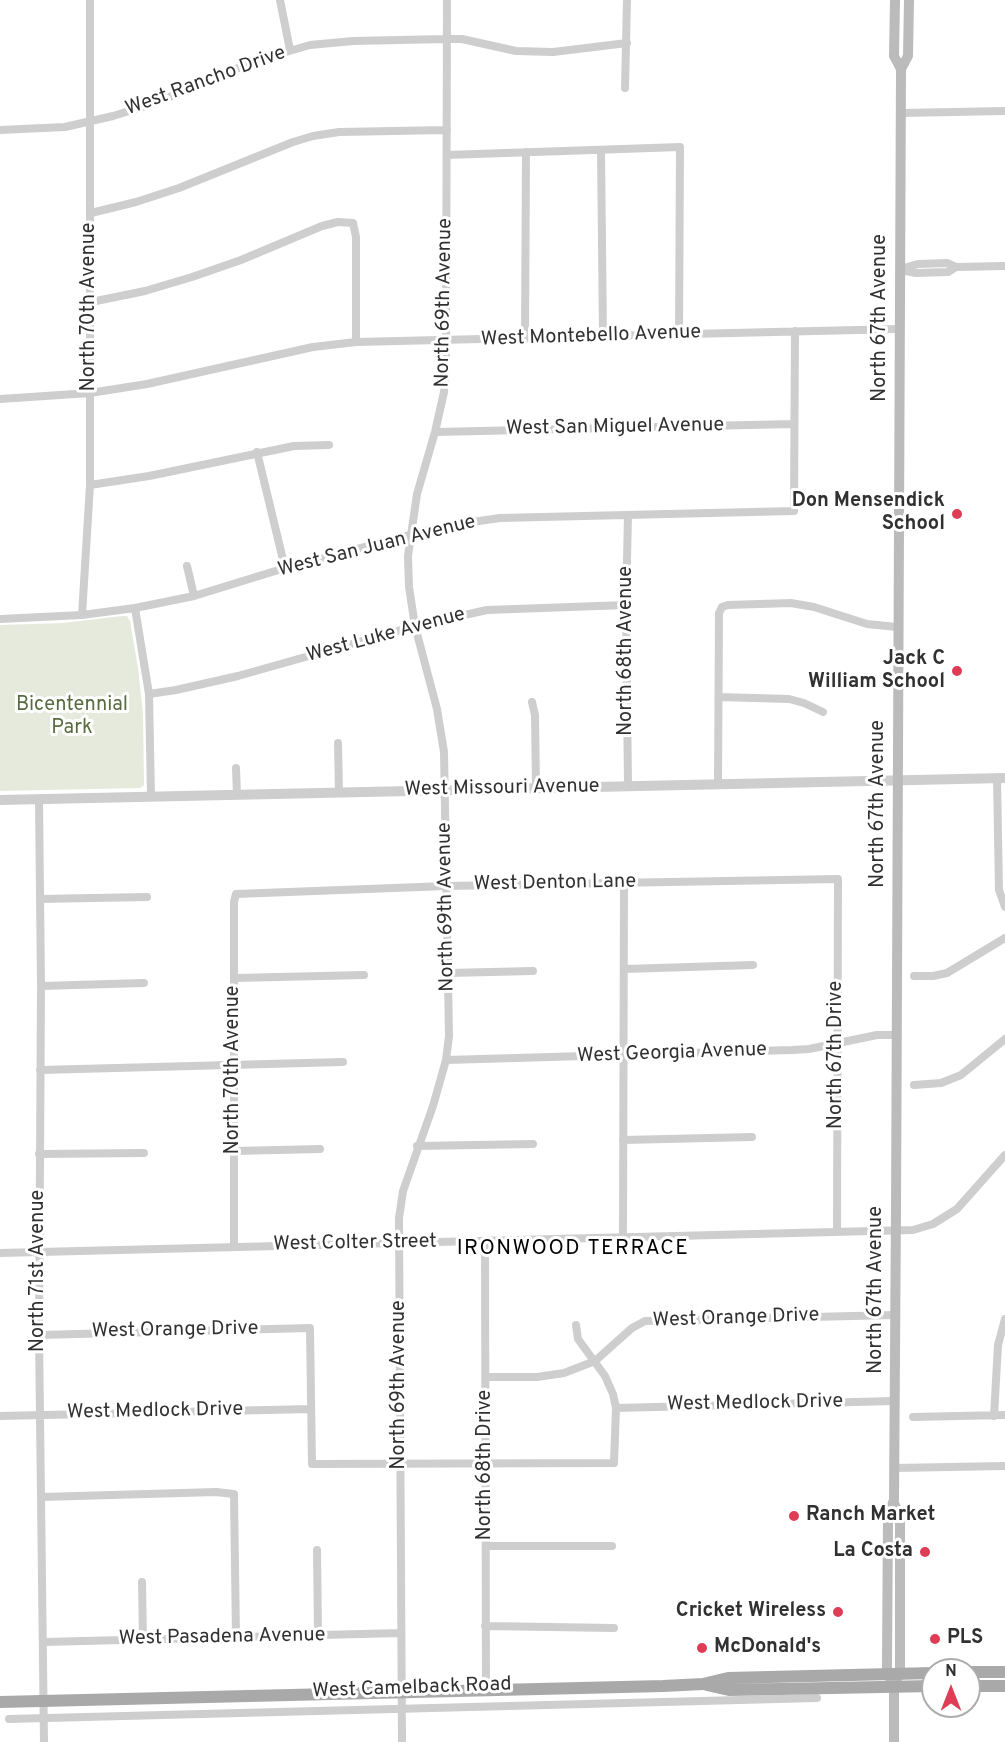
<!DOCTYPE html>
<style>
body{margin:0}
#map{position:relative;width:1005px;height:1742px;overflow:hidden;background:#fff;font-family:Overpass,sans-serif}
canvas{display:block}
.north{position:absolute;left:921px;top:1658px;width:60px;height:60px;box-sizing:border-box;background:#fff;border:2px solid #adadad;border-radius:50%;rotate:0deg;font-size:16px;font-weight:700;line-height:24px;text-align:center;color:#313131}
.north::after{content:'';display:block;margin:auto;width:21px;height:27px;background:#de3d56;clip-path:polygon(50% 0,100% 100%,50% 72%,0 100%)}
</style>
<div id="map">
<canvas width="1005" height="1742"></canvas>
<div class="north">N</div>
</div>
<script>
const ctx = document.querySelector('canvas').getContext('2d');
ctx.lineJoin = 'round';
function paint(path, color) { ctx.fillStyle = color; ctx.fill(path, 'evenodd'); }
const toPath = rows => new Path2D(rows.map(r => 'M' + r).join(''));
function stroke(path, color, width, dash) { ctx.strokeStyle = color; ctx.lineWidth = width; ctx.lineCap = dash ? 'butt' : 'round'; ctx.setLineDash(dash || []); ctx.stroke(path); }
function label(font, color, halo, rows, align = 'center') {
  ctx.font = font + ' Overpass,sans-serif'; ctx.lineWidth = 6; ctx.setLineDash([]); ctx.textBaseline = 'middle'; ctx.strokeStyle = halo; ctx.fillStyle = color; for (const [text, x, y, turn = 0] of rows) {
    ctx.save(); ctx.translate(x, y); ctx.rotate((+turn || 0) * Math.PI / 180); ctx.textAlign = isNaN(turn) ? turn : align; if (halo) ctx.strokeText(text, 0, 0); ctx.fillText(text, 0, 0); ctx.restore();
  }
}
const green = toPath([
 [122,616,127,616,130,621,138,668,143,714,144,785,140,788,0,791,0,625,63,623]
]);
const minor = toPath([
 [280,0,290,50],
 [625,88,627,0],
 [901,113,1005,111],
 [0,130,65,127,113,116,155,103,255,61,310,45,353,41,446,39,462,39,516,51,553,52,627,43],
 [601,150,603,337],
 [447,155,680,147,679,335],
 [91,213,136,202,179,188,293,142,313,136,339,132,447,130],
 [900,269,918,264,947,263,956,267,1005,266],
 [901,270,916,273,948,272,956,267],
 [91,302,145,291,192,277,241,260,322,226,338,222,353,223,356,237,356,342],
 [525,339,526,152],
 [0,399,90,393,147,384,313,347,356,342,899,329],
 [435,432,794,424],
 [257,452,285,568],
 [90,485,149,476,294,446,329,445],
 [187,566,194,596],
 [135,608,149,694,151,797],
 [82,615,90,485,90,0],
 [0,619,82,615,135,608,194,596,285,568,432,529,465,523,500,518,794,511,795,331],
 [149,694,176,690,238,676,415,626,487,610,626,605],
 [719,697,789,699,804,703,823,712],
 [532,702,535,715,536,788],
 [338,743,339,793],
 [236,768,237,795],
 [997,778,999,890,1005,907],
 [718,784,719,613,722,607,728,605,791,603,814,607,867,624,897,627],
 [628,786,626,605,628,515],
 [39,800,41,986,39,1335,44,1742],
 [41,899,147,897],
 [625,969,753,965],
 [448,973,533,971],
 [914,976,933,976,947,973,1005,938],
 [235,978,364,975],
 [41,986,144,983],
 [446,1060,792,1050,809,1049,877,1035,896,1035],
 [40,1070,343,1062],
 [914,1085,941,1083,961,1075,1005,1039],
 [623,1140,752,1137],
 [417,1146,533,1144],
 [234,1151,320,1149],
 [39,1154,144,1153],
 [623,1237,624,883],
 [485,1241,486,1690],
 [234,1247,234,902,236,894,446,886,838,879,837,1232],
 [0,1253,913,1230,933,1224,957,1209,1005,1155],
 [39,1335,310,1328,312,1464,614,1463,616,1408,613,1394,605,1376,578,1339,576,1325],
 [486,1377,537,1377,564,1373,595,1361,632,1328,645,1321,895,1315],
 [616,1408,894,1401],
 [0,1416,311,1409],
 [994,1416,998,1345,1005,1319],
 [913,1417,1005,1415],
 [894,1468,1005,1466],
 [42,1497,216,1492,234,1494,236,1637],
 [486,1546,612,1546],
 [317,1550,318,1635],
 [142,1582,143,1640],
 [485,1626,614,1628],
 [44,1642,401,1633],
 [9,1719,817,1698],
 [402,1742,399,1218,403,1191,433,1106,446,1060,449,1036,444,752,437,709,415,626,409,587,408,556,417,494,435,432,444,392,446,366,447,0]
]);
const tertiary = toPath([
 [0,800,1005,778]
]);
const secondary = toPath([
 [901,69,908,56,909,0],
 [894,1503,900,1516,900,1673,896,1681],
 [894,1742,894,1686,887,1673,887,1660,888,1516,894,1500,896,1209,901,69,894,56,895,0]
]);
const primary = toPath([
 [969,1672,1005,1672],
 [707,1685,729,1690,933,1686],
 [969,1686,1005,1686],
 [0,1702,663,1686,703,1684,728,1678,933,1673]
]);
const markers = [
 [957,514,6,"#de3d56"],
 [957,671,6,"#de3d56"],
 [794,1516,6,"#de3d56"],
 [925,1552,6,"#de3d56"],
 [838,1612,6,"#de3d56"],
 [935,1639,6,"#de3d56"],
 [702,1648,6,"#de3d56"]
];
const streetNames = [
 ["West Rancho Drive",206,82,-20],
 ["North 69th Avenue",445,303,-89],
 ["North 70th Avenue",90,307,-90],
 ["North 67th Avenue",881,318,-90],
 ["West Montebello Avenue",591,337,-2],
 ["West San Miguel Avenue",615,428,-1],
 ["West San Juan Avenue",377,547,-14],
 ["West Luke Avenue",386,636,-15],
 ["North 68th Avenue",627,651,-90],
 ["West Missouri Avenue",502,789,-1],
 ["North 67th Avenue",879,804,-90],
 ["West Denton Lane",555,884,-1],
 ["North 69th Avenue",447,907,-91],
 ["West Georgia Avenue",672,1054,-2],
 ["North 67th Drive",837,1055,-90],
 ["North 70th Avenue",234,1070,-90],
 ["West Colter Street",355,1244,-1],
 ["North 71st Avenue",39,1271,-90],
 ["North 67th Avenue",877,1290,-90],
 ["West Orange Drive",736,1319,-2],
 ["West Orange Drive",175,1331,-1],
 ["North 69th Avenue",400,1385,-90],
 ["West Medlock Drive",755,1404,-1],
 ["West Medlock Drive",155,1412,-1],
 ["North 68th Drive",486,1465,-90],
 ["West Pasadena Avenue",222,1638,-1],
 ["West Camelback Road",412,1689,-2]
];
const poiNames = [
 ["Don Mensendick",945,502],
 ["School",945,525],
 ["Jack C",945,660],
 ["William School",945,683],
 ["Ranch Market",806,1516,"left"],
 ["La Costa",913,1552],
 ["Cricket Wireless",826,1612],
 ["PLS",947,1639,"left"],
 ["McDonald's",714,1648,"left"]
];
const parkNames = [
 ["Bicentennial",72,706],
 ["Park",72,729]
];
const neighbourhoodNames = [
 ["IRONWOOD TERRACE",573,1250]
];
paint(green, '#e5eadd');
stroke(minor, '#cecece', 8);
stroke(tertiary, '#cecece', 10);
stroke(secondary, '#bbb', 10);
stroke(primary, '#a9a9a9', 12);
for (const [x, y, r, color] of markers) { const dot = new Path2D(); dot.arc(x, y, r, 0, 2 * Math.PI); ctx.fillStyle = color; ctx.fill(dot); stroke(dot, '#fff', 2); }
label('20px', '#313131', '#fff', streetNames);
label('bold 20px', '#313131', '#fff', poiNames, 'right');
label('20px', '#576b3f', '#fff', parkNames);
ctx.letterSpacing = '1.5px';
label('21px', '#000', '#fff', neighbourhoodNames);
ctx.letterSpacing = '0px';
</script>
